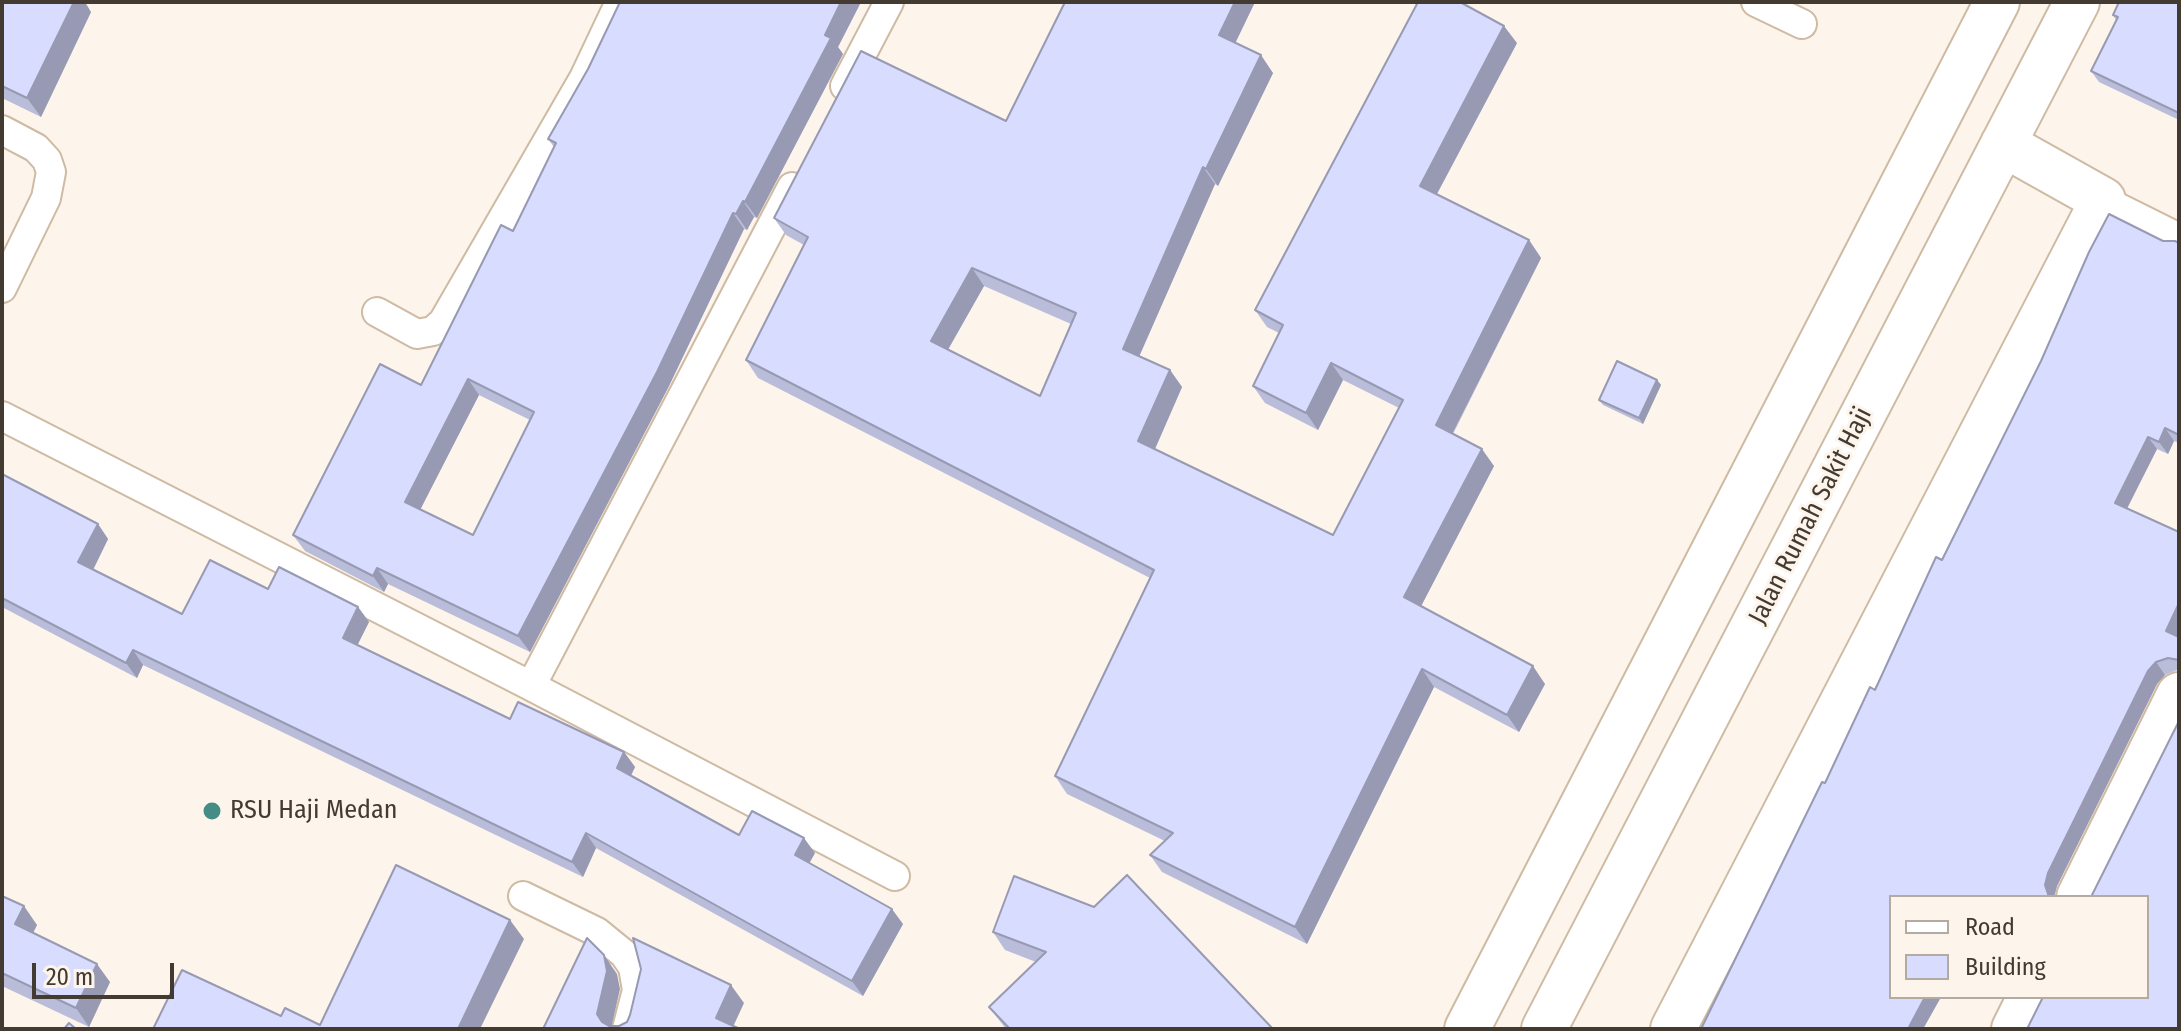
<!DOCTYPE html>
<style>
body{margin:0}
#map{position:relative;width:2181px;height:1031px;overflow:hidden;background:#fdf4eb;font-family:"Fira Sans Condensed",sans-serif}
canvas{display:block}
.frame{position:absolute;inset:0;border:4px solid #433a31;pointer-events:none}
.legend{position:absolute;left:1889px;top:895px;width:260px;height:104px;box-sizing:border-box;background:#fdf4eb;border:2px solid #b3aaa1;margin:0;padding:10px 14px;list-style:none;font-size:24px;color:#433a31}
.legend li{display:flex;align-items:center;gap:16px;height:40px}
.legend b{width:40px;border:2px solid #b3aaa1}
.scale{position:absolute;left:32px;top:963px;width:142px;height:36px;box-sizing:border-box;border:4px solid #433a31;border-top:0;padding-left:10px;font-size:24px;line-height:28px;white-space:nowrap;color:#433a31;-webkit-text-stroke:6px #fdf4eb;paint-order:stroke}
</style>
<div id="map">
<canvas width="2181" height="1031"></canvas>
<div class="frame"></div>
<ul class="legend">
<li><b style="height:10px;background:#fff"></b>Road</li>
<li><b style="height:22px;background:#d8dcfe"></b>Building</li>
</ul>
<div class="scale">20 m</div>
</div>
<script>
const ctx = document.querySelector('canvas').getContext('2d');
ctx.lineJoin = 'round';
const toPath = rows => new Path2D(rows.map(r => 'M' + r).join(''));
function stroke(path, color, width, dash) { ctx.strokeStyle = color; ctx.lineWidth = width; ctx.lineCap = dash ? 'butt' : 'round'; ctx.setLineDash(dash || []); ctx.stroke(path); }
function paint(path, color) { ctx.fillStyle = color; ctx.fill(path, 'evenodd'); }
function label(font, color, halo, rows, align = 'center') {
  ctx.font = font + ' "Fira Sans Condensed",sans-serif'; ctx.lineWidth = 6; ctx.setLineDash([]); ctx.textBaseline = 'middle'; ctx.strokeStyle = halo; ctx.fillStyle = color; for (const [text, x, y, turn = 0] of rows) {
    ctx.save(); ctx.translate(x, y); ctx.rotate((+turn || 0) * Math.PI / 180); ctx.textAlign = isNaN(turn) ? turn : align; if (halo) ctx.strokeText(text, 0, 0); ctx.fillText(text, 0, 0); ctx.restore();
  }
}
const lane = toPath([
 [1756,2,1802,24],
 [845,86,889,2],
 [2,130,36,148,47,160,51,172,46,198,2,288],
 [2103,200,2179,238],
 [377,312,417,334,433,331,443,322,584,78,620,2],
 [2,416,531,686,792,187],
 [531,686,895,876],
 [523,896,597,932,624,954,633,967,637,990,627,1029]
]);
const street = toPath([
 [2079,897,2179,695],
 [1467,1029,1997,2],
 [1544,1029,2077,2],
 [1673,1029,2103,200,2003,144],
 [2014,1029,2030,997]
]);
const wall = toPath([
 [2,2,91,12,41,117,2,98],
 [620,2,861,2,838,47,843,54,757,218,754,217,747,230,744,229,668,388,530,652,388,584,384,592,305,551,293,535,421,385,513,231,554,147,548,139,588,69],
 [479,395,530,420,473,535,420,509],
 [1065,2,1255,2,1235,43,1273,73,1218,186,1215,184,1139,356,1170,370,1182,387,1155,449,1333,535,1399,408,1343,380,1318,430,1265,403,1253,386,1279,333,1267,327,1255,310,1517,43,1437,194,1529,240,1541,258,1453,434,1494,466,1421,606,1545,684,1519,732,1434,687,1307,944,1162,872,1150,855,1165,841,1067,794,1055,776,1150,578,758,378,746,360,804,245,786,235,774,218,1006,121],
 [984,286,1071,324,1040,396,948,350],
 [2179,2,2179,120,2099,82,2091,71,2116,20,2113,15],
 [2109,214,2163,241,2175,241,2179,243,2179,443,2174,441,2168,454,2157,449,2127,509,2179,532,2179,634,2178,637,2179,637,2179,671,2177,670,2165,675,2157,684,2057,886,2054,897,1891,897,1891,997,1941,997,1923,1029,1701,1029,1822,782,1825,783,1870,687,1875,690,1936,557,1942,560,2041,361,2089,252],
 [1657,380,1661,385,1643,424,1603,405,1599,400],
 [2,474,98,524,108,539,93,570,182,614,268,589,358,607,369,622,357,645,510,719,624,752,635,767,631,776,739,835,815,853,809,863,903,924,863,996,596,848,583,877,143,665,137,678,2,607],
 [2,896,37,925,33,933,110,982,89,1027,2,986],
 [993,932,1273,1029,1006,1029,989,1007,1036,962,1005,950]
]);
const shadedWall = toPath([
 [74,2,85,2,91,12,41,117,27,98],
 [841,2,861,2,838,47,843,54,757,218,745,202],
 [1235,2,1255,2,1231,52,1219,35],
 [1504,26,1517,43,1432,203,1420,186],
 [1261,55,1273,73,1218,186,1206,169],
 [1203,167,1215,184,1135,366,1123,349],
 [743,201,754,217,747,230,736,214],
 [733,213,744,229,668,388,530,652,518,636],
 [1529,240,1541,258,1448,442,1436,425],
 [972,268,984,286,943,358,931,341],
 [1331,363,1343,380,1318,430,1306,413],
 [1170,370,1182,387,1151,458,1138,441],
 [468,379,479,395,416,518,405,502],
 [1657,380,1661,385,1643,424,1639,418],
 [2165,428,2174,441,2168,454,2159,442],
 [2148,437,2157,449,2123,516,2115,503],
 [1482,449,1494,466,1417,614,1404,597],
 [98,524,108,539,89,578,78,562],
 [377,568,388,584,384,592,373,576],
 [2179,603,2179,634,2175,643,2166,631],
 [358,607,369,622,353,654,343,638],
 [133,650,143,665,137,678,126,663],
 [2156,662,2165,675,2157,684,2057,886,2054,897,2049,897,2045,885,2048,873,2148,671],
 [1533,666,1545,684,1519,732,1507,715],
 [1422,669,1434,687,1307,944,1295,927],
 [624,752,635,767,627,783,617,768],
 [586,833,596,848,583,877,572,862],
 [804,838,815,853,805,871,795,855],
 [24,906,37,925,28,943,15,924],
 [892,909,903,924,863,996,852,981],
 [510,920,524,939,480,1029,458,1029],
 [604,955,617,974,620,989,611,1029,607,1029,597,1014],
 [97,964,110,982,89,1027,76,1008],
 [731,985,744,1003,732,1029,716,1018],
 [1925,997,1941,997,1923,1029,1908,1029]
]);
const building = toPath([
 [2,2,74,2,27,98,2,86,2,2],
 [620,2,841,2,825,35,831,38,745,202,743,201,736,214,733,213,657,372,518,636,377,568,373,576,293,535,380,364,421,385,501,225,513,231,556,143,548,139,588,69,620,2],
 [468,379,534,412,473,535,405,502,468,379],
 [1065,2,1235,2,1219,35,1261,55,1206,169,1203,167,1123,349,1170,370,1138,441,1333,535,1403,400,1331,363,1306,413,1253,386,1283,325,1255,310,1418,2,1460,2,1504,26,1420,186,1529,240,1436,425,1482,449,1404,597,1533,666,1507,715,1422,669,1295,927,1150,855,1173,833,1055,776,1154,570,746,360,808,237,774,218,861,51,1006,121,1065,2],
 [972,268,1076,313,1040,396,931,341,972,268],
 [2119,2,2179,2,2179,113,2091,71,2118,17,2113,15,2119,2],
 [2109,214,2163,241,2175,241,2179,243,2179,435,2165,428,2159,442,2148,437,2115,503,2179,532,2179,603,2166,631,2179,637,2179,660,2168,658,2156,662,2148,671,2048,873,2045,885,2049,897,1891,897,1891,997,1925,997,1908,1029,1701,1029,1822,782,1825,783,1870,687,1875,690,1936,557,1942,560,2041,361,2089,252,2109,214],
 [1617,361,1657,380,1639,418,1599,400,1617,361],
 [2,474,98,524,78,562,182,614,210,560,268,589,279,567,358,607,343,638,510,719,518,702,624,752,617,768,739,835,752,811,804,838,795,855,892,909,852,981,586,833,572,862,133,650,126,663,2,598,2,474],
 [2179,721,2179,1029,2027,1029,2043,997,2147,997,2147,897,2091,897,2179,721],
 [396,865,510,920,458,1029,153,1029,182,970,281,1016,285,1008,320,1025,396,865],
 [1127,875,1273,1029,1010,1029,989,1007,1046,952,993,932,1014,876,1094,907,1127,875],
 [2,896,24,906,15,924,97,964,76,1008,2,973,2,896],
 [587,938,604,955,607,971,597,1014,602,1022,609,1026,619,1026,627,1022,630,1015,641,969,633,938,731,985,716,1018,740,1029,543,1029,587,938],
 [69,1023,76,1029,64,1029,69,1023]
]);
const markers = [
 [212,811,10,"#458c86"]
];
const streetNames = [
 ["Jalan Rumah Sakit Haji",1811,516,-63]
];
const poiNames = [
 ["RSU Haji Medan",230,811]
];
stroke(lane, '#cfbaa3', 32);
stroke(street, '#cfbaa3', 48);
stroke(lane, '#fff', 28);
stroke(street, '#fff', 44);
paint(wall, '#babdda');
paint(shadedWall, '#979ab2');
paint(building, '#d8dcfe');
stroke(building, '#979ab2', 2);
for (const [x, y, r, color] of markers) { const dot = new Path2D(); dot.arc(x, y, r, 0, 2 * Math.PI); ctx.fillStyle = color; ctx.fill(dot); stroke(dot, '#fdf4eb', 3); }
label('26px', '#433a31', '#fdf4eb', streetNames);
label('26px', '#433a31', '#fdf4eb', poiNames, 'left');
</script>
